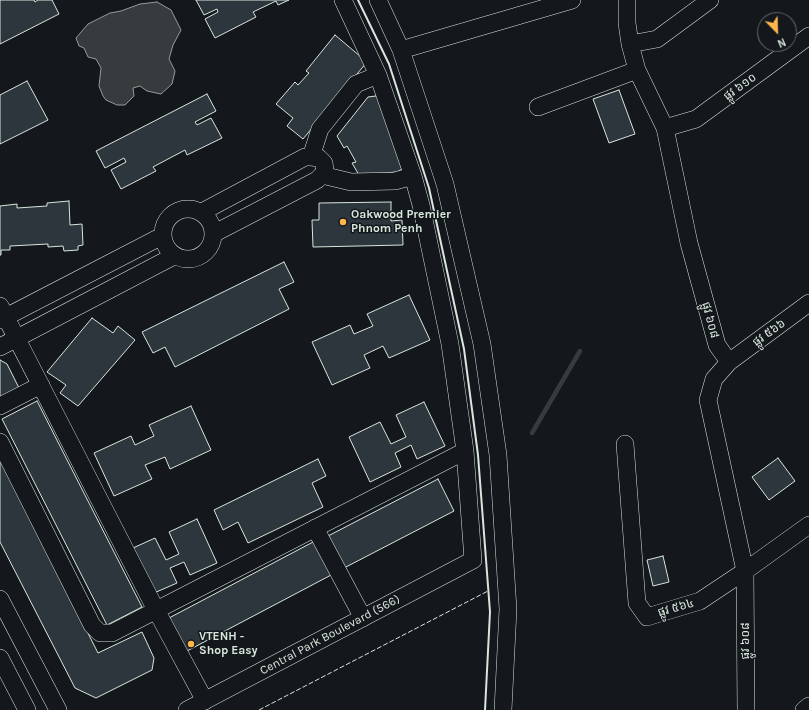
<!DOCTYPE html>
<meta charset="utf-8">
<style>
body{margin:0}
#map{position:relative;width:809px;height:710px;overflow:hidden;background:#14181c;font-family:Karla,sans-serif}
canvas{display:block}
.north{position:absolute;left:757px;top:12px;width:40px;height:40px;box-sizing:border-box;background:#14181c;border:1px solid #626a69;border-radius:50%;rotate:157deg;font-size:11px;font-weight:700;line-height:16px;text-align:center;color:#d8e6dc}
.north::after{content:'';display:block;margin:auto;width:14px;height:18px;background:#ffb74d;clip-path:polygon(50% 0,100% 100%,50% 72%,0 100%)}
</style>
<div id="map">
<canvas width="809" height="710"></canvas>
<div class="north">N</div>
</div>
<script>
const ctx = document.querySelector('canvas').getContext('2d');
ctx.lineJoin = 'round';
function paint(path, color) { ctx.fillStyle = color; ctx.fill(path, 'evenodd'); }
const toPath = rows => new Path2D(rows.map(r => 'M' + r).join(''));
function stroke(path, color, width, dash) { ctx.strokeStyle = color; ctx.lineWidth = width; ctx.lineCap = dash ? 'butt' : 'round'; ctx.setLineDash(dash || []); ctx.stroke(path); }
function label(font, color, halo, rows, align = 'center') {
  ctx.font = font + ' Karla,"Noto Sans Khmer",sans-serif'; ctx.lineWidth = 3; ctx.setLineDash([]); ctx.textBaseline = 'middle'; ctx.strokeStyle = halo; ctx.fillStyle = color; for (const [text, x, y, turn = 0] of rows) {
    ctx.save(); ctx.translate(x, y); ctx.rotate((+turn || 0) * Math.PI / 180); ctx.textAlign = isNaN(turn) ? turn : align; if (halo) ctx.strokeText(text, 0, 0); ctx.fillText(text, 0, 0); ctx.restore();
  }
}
const water = toPath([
 [157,2,171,10,181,30,173,45,169,59,175,71,172,84,161,94,147,91,140,86,133,88,134,96,125,105,117,105,106,100,103,96,99,86,101,68,96,59,88,57,84,48,79,46,76,38,88,24,110,13,121,11,140,4,157,2]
]);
const stream = toPath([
 [532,433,580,351]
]);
const building = toPath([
 [0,0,34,0,35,2,38,0,52,0,59,14,0,44,0,0],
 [196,0,289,0,278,5,276,1,253,12,256,17,215,38,205,19,218,12,217,9,204,15,196,0],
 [335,35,367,62,303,139,287,126,293,118,276,104,295,82,298,85,309,73,306,71,335,35],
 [27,81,48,120,0,144,0,95,27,81],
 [619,90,635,134,609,143,593,99,619,90],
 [207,94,216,111,195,122,197,125,211,118,222,138,187,155,185,150,153,167,156,171,121,189,111,170,126,162,124,158,105,168,96,151,207,94],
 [376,96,381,98,402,169,397,172,359,175,352,163,356,162,347,146,344,148,337,136,368,97,376,96],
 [69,201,70,225,82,224,83,245,78,246,78,250,64,251,63,246,48,247,48,244,10,246,10,250,1,250,1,255,0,255,0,206,17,204,17,208,47,206,47,203,69,201],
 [391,202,391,221,402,220,403,245,313,247,312,220,319,220,319,203,391,202],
 [284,262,294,282,279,289,289,309,175,367,165,347,153,353,142,332,284,262],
 [409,295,430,340,389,358,383,346,364,355,370,368,332,385,312,342,350,325,354,334,373,326,367,314,409,295],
 [92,318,113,333,118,326,135,340,78,406,60,393,66,385,47,372,92,318],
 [0,360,7,364,19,388,0,398,0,360],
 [37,401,142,607,107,625,2,419,37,401],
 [424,402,445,446,417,459,411,445,395,453,401,467,370,482,349,437,380,422,391,444,406,437,396,415,424,402],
 [191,406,211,450,170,469,165,457,145,465,152,479,114,496,94,453,131,436,135,445,154,436,149,425,191,406],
 [778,458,795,481,769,500,752,477,778,458],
 [0,459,98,653,142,632,154,658,152,670,96,698,75,688,0,542,0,459],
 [318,459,326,476,312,483,323,507,248,543,238,522,223,530,214,510,318,459],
 [438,479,454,511,344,568,328,536,438,479],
 [197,519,217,563,190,575,184,562,170,568,177,583,154,593,133,548,155,538,166,560,179,554,169,532,197,519],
 [315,541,333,574,187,651,169,618,315,541],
 [663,556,669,582,653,586,647,560,663,556]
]);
const minor = toPath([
 [378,0,401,50,445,184,482,344,498,455,508,609,503,710],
 [627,0,627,23,630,44,637,70,665,128,689,243,717,345,729,362],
 [630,44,657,39,710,0],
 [401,50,572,0],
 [538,107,637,70],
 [665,128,696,119,809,36],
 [311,157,320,129,356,84,378,75],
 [322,175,351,182,395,181,413,176],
 '163 234a25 25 0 1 1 50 0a25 25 0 1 1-50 0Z',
 [202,212,305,157,311,157,319,158,324,163,325,170,322,175,317,180,213,234],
 [0,306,156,610,205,701],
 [0,320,162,236],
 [0,347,174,256],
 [0,406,41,385],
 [0,442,92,625,100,633,112,633,465,451],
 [625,444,637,603,647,617,700,601,745,571,809,525],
 [315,528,363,618],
 [0,599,58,710],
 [0,658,27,710],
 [187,710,473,560,465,451,450,344,421,205,413,176,378,75,343,0],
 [746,710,745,571,708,400,714,379,729,362,809,303],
 [804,710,809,706]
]);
const fence = toPath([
 [259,710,488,591]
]);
const wall = toPath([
 [358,0,389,64,429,188,464,349,478,455,490,612,485,710]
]);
const markers = [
 [343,222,4,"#ffb74d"],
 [191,644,4,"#ffb74d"]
];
const streetNames = [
 ["ផ្លូវ ៦១០",740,87,-36],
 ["ផ្លូវ ៦០៨",710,320,75],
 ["ផ្លូវ ៥៦៦",769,333,-36],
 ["ផ្លូវ ៥៦៤",676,608,-16],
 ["Central Park Boulevard (566)",330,635,-28],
 ["ផ្លូវ ៦០៨",746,641,-90]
];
const poiNames = [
 ["Oakwood Premier",351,215],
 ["Phnom Penh",351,229],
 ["VTENH -",199,637],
 ["Shop Easy",199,651]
];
paint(water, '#363b3e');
stroke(water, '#939e99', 1);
stroke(stream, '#363b3e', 4.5);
paint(building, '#2c363c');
stroke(building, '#d8e6dc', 1);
stroke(minor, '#d8e6dc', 18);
stroke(minor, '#14181c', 17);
stroke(fence, '#d8e6dc', 1, [5, 2]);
stroke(wall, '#d8e6dc', 2);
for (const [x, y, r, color] of markers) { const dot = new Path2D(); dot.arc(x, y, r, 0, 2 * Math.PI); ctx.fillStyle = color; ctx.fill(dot); stroke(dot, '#14181c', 1.5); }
label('12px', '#d8e6dc', '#14181c', streetNames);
label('bold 12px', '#d8e6dc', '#14181c', poiNames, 'left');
</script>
